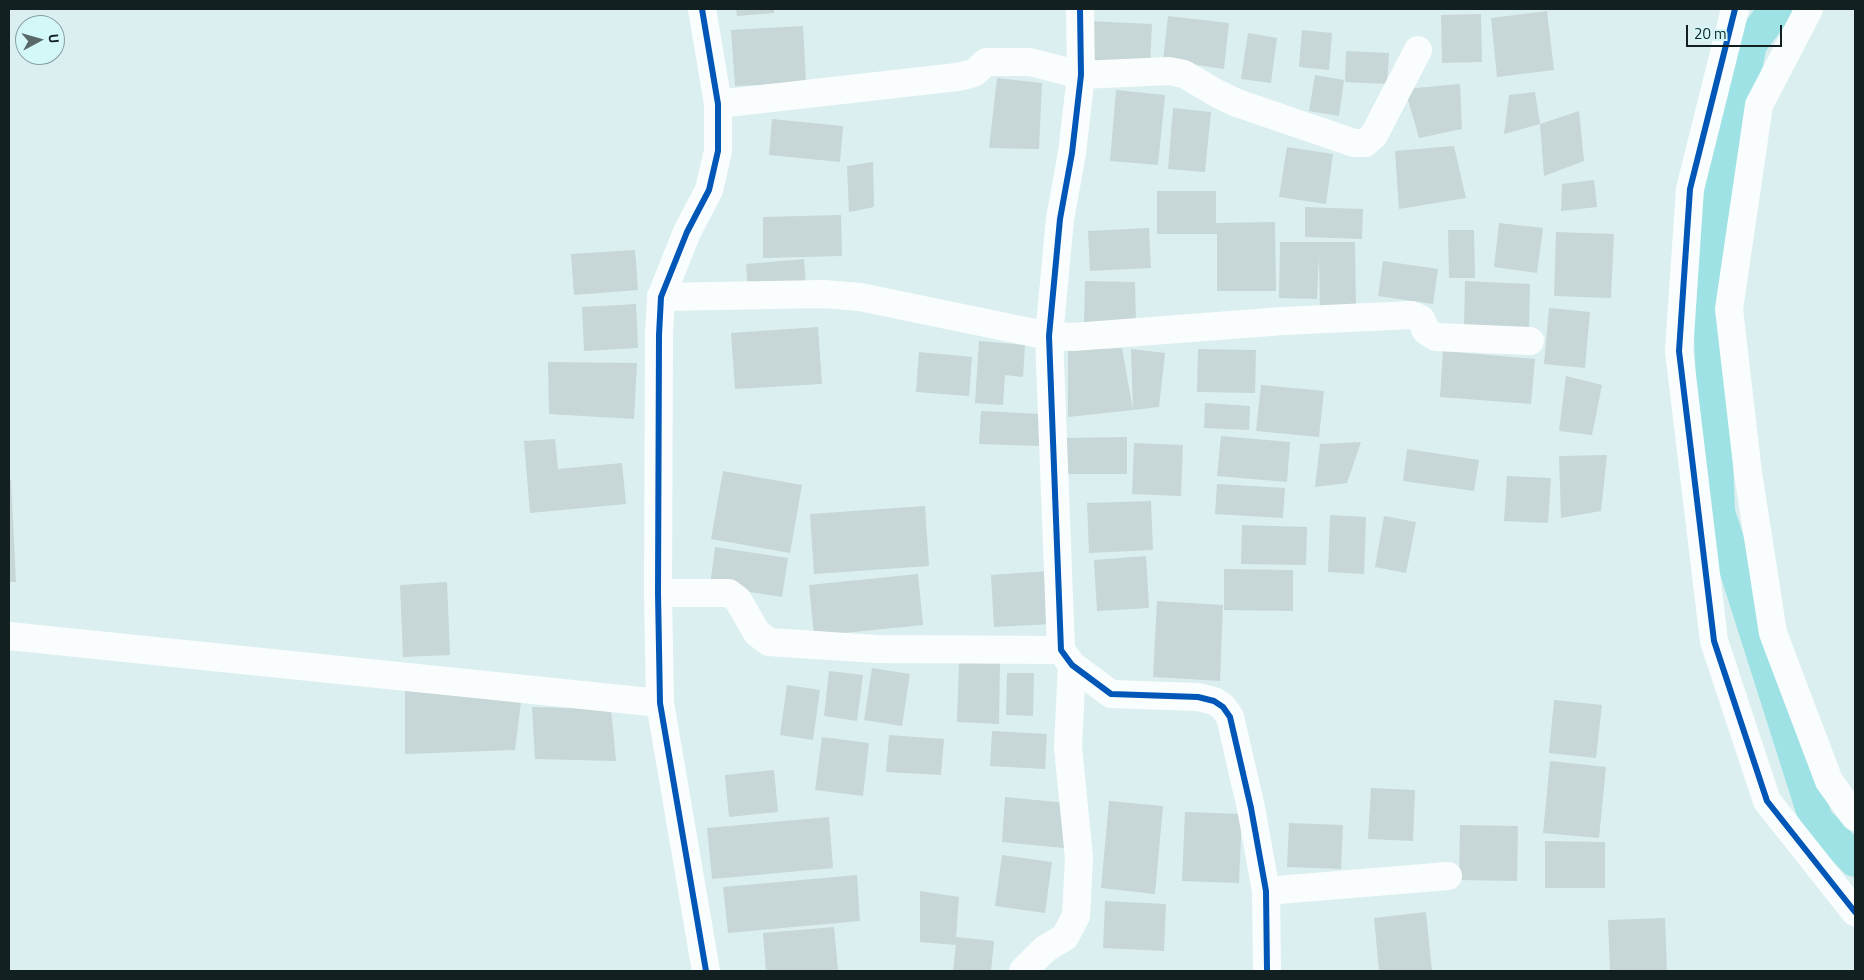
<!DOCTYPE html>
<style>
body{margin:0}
#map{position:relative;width:1864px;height:980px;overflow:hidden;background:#dceff0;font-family:"Titillium Web",sans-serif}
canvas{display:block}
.frame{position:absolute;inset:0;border:10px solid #132021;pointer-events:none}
.north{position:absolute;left:15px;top:15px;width:50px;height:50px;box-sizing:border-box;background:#d4f7f8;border:1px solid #87a1a2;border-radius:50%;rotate:84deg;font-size:14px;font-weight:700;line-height:20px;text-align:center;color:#132021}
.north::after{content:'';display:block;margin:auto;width:18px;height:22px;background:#596869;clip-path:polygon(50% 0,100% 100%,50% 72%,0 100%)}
.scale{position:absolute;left:1686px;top:25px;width:96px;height:22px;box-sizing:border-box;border:2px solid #132021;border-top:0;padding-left:6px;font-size:15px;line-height:18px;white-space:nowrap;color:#132021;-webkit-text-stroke:4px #d4f7f8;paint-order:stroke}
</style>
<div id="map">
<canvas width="1864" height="980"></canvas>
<div class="frame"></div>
<div class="north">U</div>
<div class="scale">20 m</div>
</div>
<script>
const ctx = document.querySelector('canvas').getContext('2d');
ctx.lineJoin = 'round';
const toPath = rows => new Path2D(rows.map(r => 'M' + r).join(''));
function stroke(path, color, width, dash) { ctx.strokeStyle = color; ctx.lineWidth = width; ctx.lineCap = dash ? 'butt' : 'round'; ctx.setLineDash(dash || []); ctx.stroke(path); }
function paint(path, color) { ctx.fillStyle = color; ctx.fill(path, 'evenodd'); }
const canal = toPath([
 [1776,9,1750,44,1708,257,1718,512,1816,820,1855,860]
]);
const building = toPath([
 [736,9,774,9,774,13,737,16],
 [1547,11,1554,70,1497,77,1491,18],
 [1481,14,1482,62,1442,63,1441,15],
 [1168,16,1229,23,1224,69,1163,60],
 [1088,21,1152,24,1150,67,1086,64],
 [803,26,806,83,735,86,731,30],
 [1302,30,1332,33,1329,70,1299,67],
 [1248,33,1277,38,1271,83,1241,79],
 [1346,51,1389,53,1387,84,1345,82],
 [1315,75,1344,80,1339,116,1309,111],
 [997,78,1042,83,1039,149,989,148],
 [1460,84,1462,129,1419,138,1405,89],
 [1116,90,1165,95,1158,165,1110,161],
 [1535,92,1540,124,1579,111,1584,161,1544,176,1540,124,1504,134,1509,95],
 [1173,108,1211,112,1205,172,1168,169],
 [772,119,843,126,840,162,769,155],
 [1454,146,1466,198,1399,209,1395,151],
 [1287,147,1333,154,1326,204,1279,197],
 [873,162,874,207,849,212,847,166],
 [1594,180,1597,207,1561,211,1562,184],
 [1157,191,1216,191,1216,223,1275,222,1276,291,1217,291,1217,234,1157,234],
 [1305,207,1363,209,1362,239,1305,237],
 [841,215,842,256,763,258,763,217],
 [1499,223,1543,228,1537,273,1494,267],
 [1149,228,1151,268,1090,271,1088,231],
 [1448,230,1474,230,1475,278,1449,278],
 [1556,232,1614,234,1611,298,1554,296],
 [1280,242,1355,242,1356,311,1320,311,1319,254,1317,299,1279,298],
 [635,250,638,290,574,295,571,254],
 [804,259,806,287,748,292,746,264],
 [1383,261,1438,269,1433,304,1378,296],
 [1085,281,1135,282,1136,323,1084,323],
 [1465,281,1530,284,1529,328,1464,326],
 [636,304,638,348,584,351,582,307],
 [1549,308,1590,312,1585,368,1544,364],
 [818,327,822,384,735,389,731,333],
 [979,341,1025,345,1023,377,1005,375,1003,405,975,403],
 [1122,348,1133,410,1131,349,1165,353,1159,407,1133,410,1068,417,1068,350],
 [1198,349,1256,350,1255,393,1197,392],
 [1443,351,1535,359,1531,404,1440,397],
 [919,352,972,357,969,396,916,392],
 [548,362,637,363,634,419,549,414],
 [1566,376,1602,385,1592,435,1559,431],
 [1261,385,1324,391,1319,437,1256,431],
 [1205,403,1250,406,1249,430,1204,428],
 [981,411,1042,414,1041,446,979,444],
 [1221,436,1290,442,1287,482,1217,476],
 [1127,437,1127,474,1064,474,1064,438],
 [555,439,558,469,622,463,626,504,530,513,524,441],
 [1361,442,1347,483,1315,487,1320,444],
 [1134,443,1183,445,1181,496,1132,494],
 [1407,449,1479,460,1474,491,1403,481],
 [1607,455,1601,511,1561,518,1559,456],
 [723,471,802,485,790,553,711,539],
 [1507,476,1551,478,1548,523,1504,521],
 [9,480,11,480,16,582,9,582],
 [1217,484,1285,488,1283,518,1215,514],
 [1151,501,1153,550,1089,553,1087,503],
 [925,506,929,566,814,574,810,514],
 [1330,515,1366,517,1364,574,1328,572],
 [1384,516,1416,522,1406,573,1375,567],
 [1242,525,1307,527,1306,565,1241,564],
 [715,547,788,558,782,597,710,586],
 [1146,556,1149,608,1097,611,1094,560],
 [1224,569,1293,570,1293,611,1224,610],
 [1049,571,1053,624,994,627,991,575],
 [918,574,923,625,814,636,809,585],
 [447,582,450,655,403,657,400,585],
 [1157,601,1223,605,1220,681,1153,677],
 [959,662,1000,663,999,724,957,722],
 [872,668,910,674,902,726,864,720],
 [829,671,863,675,857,721,824,716],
 [1007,673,1034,673,1033,716,1006,715],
 [787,685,820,690,813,740,780,735],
 [405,689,521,702,515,750,405,754],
 [1554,700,1602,705,1596,758,1549,753],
 [532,707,611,709,616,761,535,759],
 [992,731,1047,734,1045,769,990,766],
 [889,735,944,739,941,775,886,772],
 [822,737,869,743,863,796,815,790],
 [1550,761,1606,767,1599,838,1543,833],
 [774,770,778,812,729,817,725,775],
 [1371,788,1415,790,1413,841,1368,839],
 [1005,797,1067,803,1064,848,1002,842],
 [1109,801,1163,806,1155,894,1101,888],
 [1185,812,1242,814,1239,883,1182,881],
 [829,817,833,868,712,879,707,828],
 [1289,823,1343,825,1341,869,1287,867],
 [1460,825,1518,826,1517,881,1459,880],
 [1545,841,1605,842,1605,888,1545,888],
 [1002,855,1052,862,1045,913,995,906],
 [857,875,860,921,728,933,723,887],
 [920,891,959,897,956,937,994,941,991,971,953,971,956,945,920,942],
 [1105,901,1166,904,1164,951,1103,948],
 [1426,912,1432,971,1379,971,1374,918],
 [1665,918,1667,971,1610,971,1608,920],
 [834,927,838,970,766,971,763,933]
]);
const street = toPath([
 [1080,9,1081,75,1072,153,1060,219,1049,336,1061,650,1072,665,1111,694,1198,697,1214,701,1223,707,1230,717,1251,808,1266,891,1267,971],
 [1735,9,1690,189,1679,351,1714,641,1767,801,1855,912],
 [1809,9,1759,105,1729,309,1748,473,1773,633,1829,781,1855,817],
 [718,104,957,77,974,73,986,62,1030,62,1081,75,1169,71,1184,74,1218,94,1237,103,1354,143,1365,143,1374,135,1418,50],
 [661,297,823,294,860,297,1049,336,1073,337,1283,321,1412,315,1421,319,1426,331,1436,337,1530,341],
 [658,593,729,593,738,600,757,633,769,642,877,649,1061,650],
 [9,636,660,703],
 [1266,891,1448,876],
 [1023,971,1045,949,1065,937,1076,916,1079,858,1068,747,1072,665]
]);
const secondary = toPath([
 [702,9,718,104,718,151,709,190,687,232,661,297,659,335,658,593,660,703,706,971]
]);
const cycleway = toPath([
 [702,9,718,104,718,151,709,190,687,232,661,297,659,335,658,593,660,703,706,971],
 [1080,9,1081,75,1072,153,1060,219,1049,336,1061,650,1072,665,1111,694,1198,697,1214,701,1223,707,1230,717,1251,808,1266,891,1267,971],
 [1735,9,1690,189,1679,351,1714,641,1767,801,1855,912]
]);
stroke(canal, '#9fe2e5', 34);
paint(building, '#c7d6d7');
stroke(street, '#fafdfd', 28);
stroke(secondary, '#fafdfd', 28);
stroke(cycleway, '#0057b8', 6);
</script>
